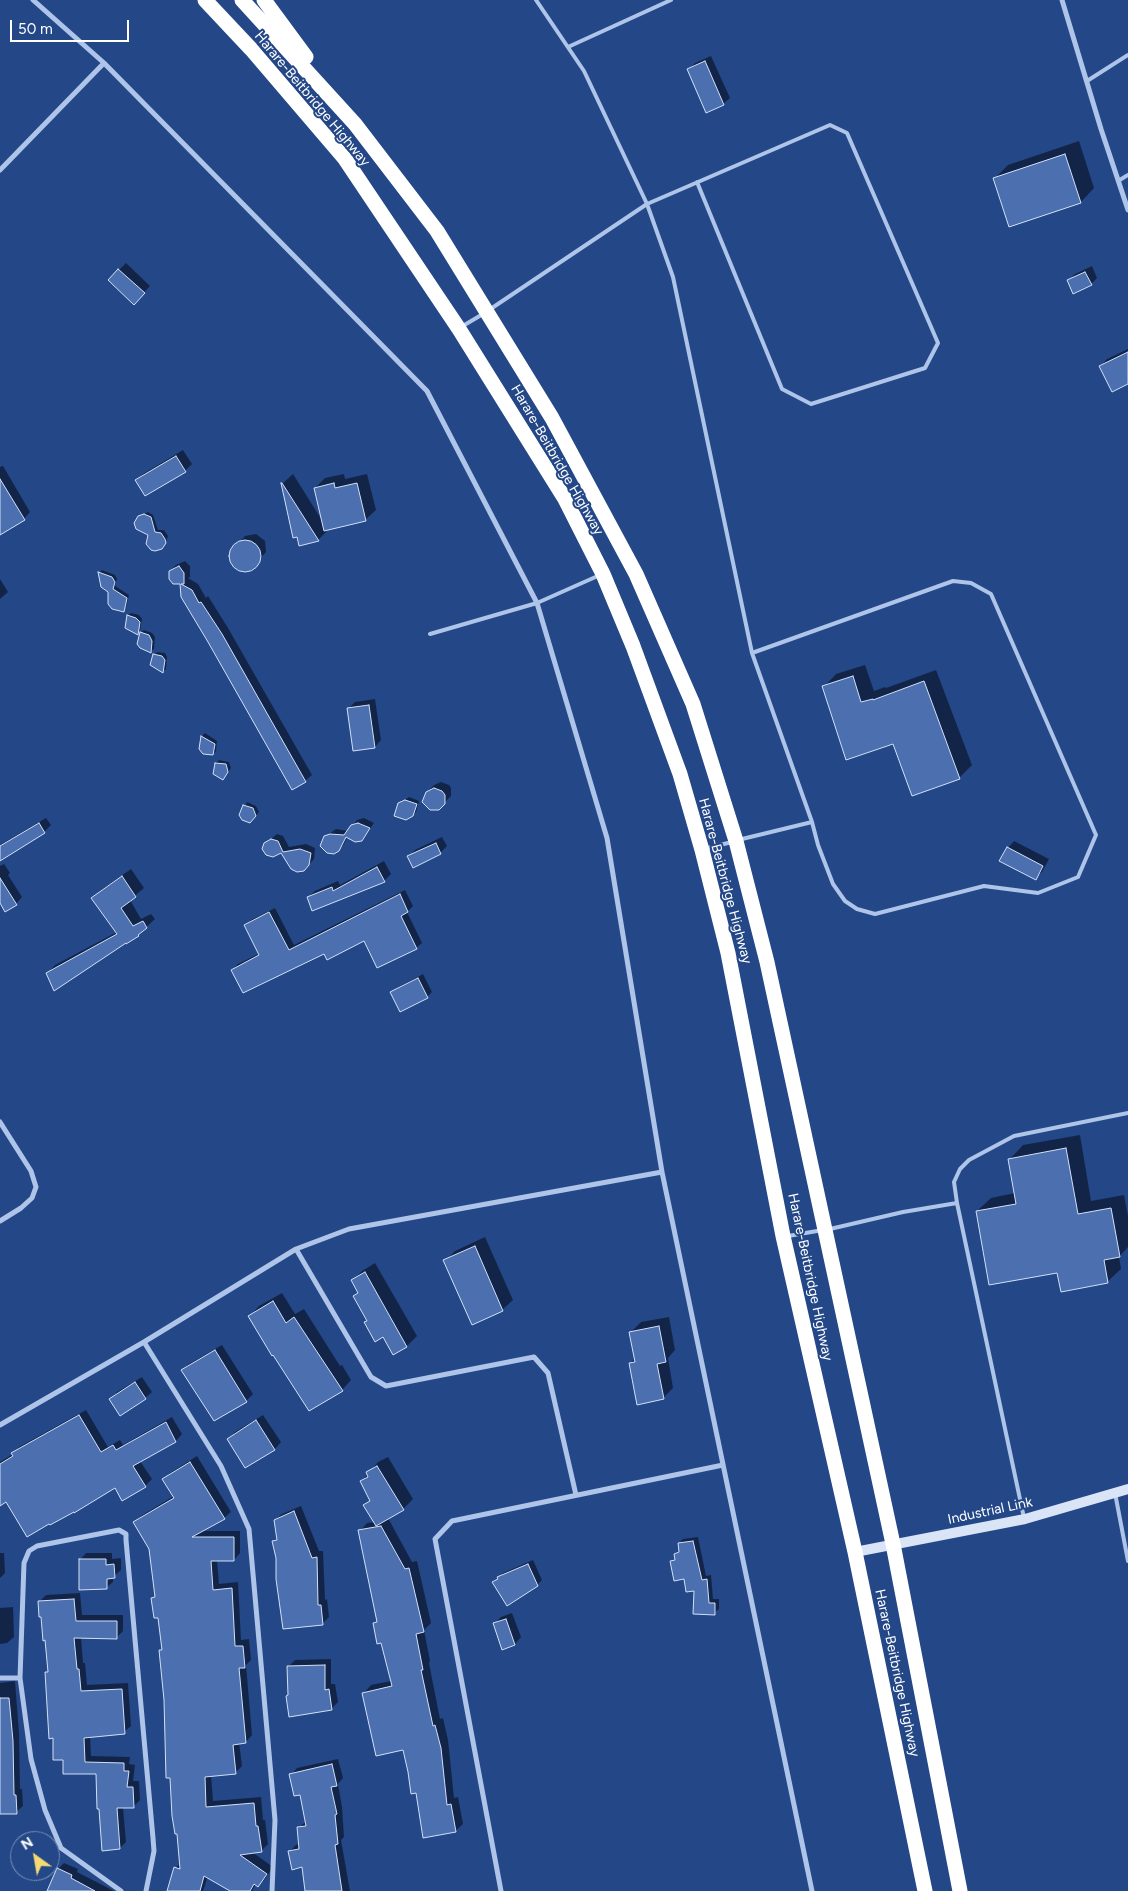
<!DOCTYPE html>
<style>
body{margin:0}
#map{position:relative;width:1128px;height:1891px;overflow:hidden;background:#234787;font-family:Figtree,sans-serif}
canvas{display:block}
.north{position:absolute;left:10px;top:1831px;width:50px;height:50px;box-sizing:border-box;background:#234787;border:1px solid #7b91b7;border-radius:50%;rotate:328deg;font-size:14px;font-weight:700;line-height:20px;text-align:center;color:#fff}
.north::after{content:'';display:block;margin:auto;width:18px;height:22px;background:#f4d871;clip-path:polygon(50% 0,100% 100%,50% 72%,0 100%)}
.scale{position:absolute;left:10px;top:20px;width:119px;height:22px;box-sizing:border-box;border:2px solid #fff;border-top:0;padding-left:6px;font-size:15px;line-height:18px;white-space:nowrap;color:#fff;-webkit-text-stroke:4px #234787;paint-order:stroke}
</style>
<div id="map">
<canvas width="1128" height="1891"></canvas>
<div class="north">N</div>
<div class="scale">50 m</div>
</div>
<script>
const ctx = document.querySelector('canvas').getContext('2d');
ctx.lineJoin = 'round';
function paint(path, color) { ctx.fillStyle = color; ctx.fill(path, 'evenodd'); }
const toPath = rows => new Path2D(rows.map(r => 'M' + r).join(''));
function stroke(path, color, width, dash) { ctx.strokeStyle = color; ctx.lineWidth = width; ctx.lineCap = dash ? 'butt' : 'round'; ctx.setLineDash(dash || []); ctx.stroke(path); }
function label(font, color, halo, rows, align = 'center') {
  ctx.font = font + ' Figtree,sans-serif'; ctx.lineWidth = 4; ctx.setLineDash([]); ctx.textBaseline = 'middle'; ctx.strokeStyle = halo; ctx.fillStyle = color; for (const [text, x, y, turn = 0] of rows) {
    ctx.save(); ctx.translate(x, y); ctx.rotate((+turn || 0) * Math.PI / 180); ctx.textAlign = isNaN(turn) ? turn : align; if (halo) ctx.strokeText(text, 0, 0); ctx.fillText(text, 0, 0); ctx.restore();
  }
}
const shadow = toPath([
 [711,56,730,98,723,104,689,69,695,63],
 [1079,141,1094,188,1081,202,1010,226,994,179,1008,165],
 [126,263,150,286,134,303,109,280],
 [1092,266,1097,278,1091,284,1068,281,1075,274],
 [1128,349,1128,383,1101,366,1107,359],
 [183,450,192,464,185,471,145,495,136,480,143,474],
 [3,466,30,512,24,519,0,528,0,467],
 [293,474,323,522,315,488,325,478,344,474,345,479,367,474,376,510,365,520,327,529,328,530,318,540,282,484],
 [148,512,153,515,158,530,164,530,168,536,165,545,149,535,139,517],
 [256,534,265,541,266,552,252,568,241,570,232,563,231,552,245,536],
 [185,561,190,566,190,577,188,578,198,584,206,598,208,596,228,628,312,775,305,781,292,789,210,642,182,597,182,583,170,571,176,565],
 [102,570,115,575,117,579,115,586,129,595,126,607,123,610,109,592,102,586,100,572],
 [0,579,8,592,0,599],
 [131,613,139,615,142,619,140,631,137,633,128,615],
 [144,630,152,633,155,637,154,649,151,651,141,647,141,632],
 [157,652,165,653,167,657,166,669,163,671,154,655],
 [865,665,874,691,885,687,886,688,936,670,972,765,959,778,894,742,824,687,836,674],
 [375,699,381,740,375,747,349,708,355,702],
 [205,733,217,741,216,751,213,754,201,749,202,736],
 [219,760,229,762,231,768,223,779,216,763],
 [441,782,449,785,451,788,451,796,438,809,427,792,434,785],
 [409,797,419,801,416,812,413,815,399,804],
 [247,802,256,806,259,812,250,822,241,815],
 [46,818,51,825,44,832,0,861,0,845],
 [364,818,374,823,362,840,348,836,344,844,339,850,325,837,336,829,348,831,357,820],
 [277,834,283,836,289,847,306,844,315,848,314,859,304,870,282,851,265,844],
 [442,837,447,846,440,853,409,856,415,850],
 [1014,841,1049,859,1042,872,1036,878,1008,848],
 [384,861,391,874,384,881,308,897,315,891,338,881,340,885],
 [4,864,10,873,8,875,22,897,16,904,0,901,0,866],
 [131,869,144,888,130,900,141,919,151,914,155,919,138,935,55,989,47,974,55,965,117,932,93,898,101,890],
 [405,890,413,906,407,912,422,943,416,948,364,939,325,953,232,970,238,964,260,953,245,926,251,920,275,908,294,945],
 [423,974,432,992,427,997,392,993,397,988],
 [1080,1135,1091,1201,1124,1195,1128,1216,1128,1247,1119,1257,1121,1269,1107,1282,1058,1272,977,1211,991,1198,1015,1193,1010,1159,1023,1145],
 [485,1237,513,1300,502,1310,472,1323,445,1261,455,1251],
 [375,1263,417,1336,407,1346,394,1353,383,1335,368,1320,354,1296,359,1292,352,1281,362,1271],
 [282,1293,295,1314,304,1309,340,1366,342,1365,351,1380,342,1390,250,1316,259,1306],
 [669,1317,675,1350,668,1358,673,1388,663,1398,630,1363,636,1358,631,1332,641,1322],
 [222,1345,253,1394,246,1401,214,1419,182,1370,189,1364],
 [142,1377,152,1392,145,1398,111,1399,117,1392],
 [86,1410,108,1447,120,1440,123,1445,172,1417,182,1434,176,1441,140,1461,152,1479,145,1486,116,1486,6,1501,0,1504,0,1462,13,1454,19,1447],
 [263,1415,281,1442,275,1449,245,1466,229,1439,235,1432],
 [197,1456,231,1512,224,1518,201,1531,240,1531,240,1553,234,1560,217,1560,219,1584,238,1582,241,1640,249,1639,251,1660,246,1665,252,1735,246,1742,239,1742,242,1766,235,1773,211,1775,213,1801,261,1797,263,1820,265,1820,268,1844,261,1851,252,1852,273,1867,265,1879,258,1885,256,1884,252,1891,232,1891,208,1876,203,1891,175,1891,175,1868,181,1863,161,1651,163,1649,159,1616,152,1598,156,1595,150,1548,134,1523,141,1516,174,1496,164,1479,170,1473],
 [388,1457,413,1499,403,1509,388,1518,412,1562,417,1561,431,1623,424,1630,430,1661,429,1663,440,1719,443,1718,448,1740,454,1798,458,1797,463,1824,455,1831,404,1749,364,1693,371,1685,391,1681,382,1641,374,1623,378,1620,360,1531,367,1523,375,1522,365,1505,371,1499,361,1482,378,1462],
 [301,1506,319,1551,323,1551,325,1600,327,1599,329,1617,322,1624,277,1558,274,1541,278,1537,275,1520,282,1514],
 [698,1537,706,1576,711,1575,713,1599,719,1599,719,1609,714,1613,671,1562,676,1557,675,1554,680,1549,679,1543,683,1539],
 [0,1553,4,1553,5,1573,0,1578],
 [86,1553,112,1553,112,1559,121,1558,121,1570,113,1577,113,1582,106,1588,80,1560],
 [533,1560,542,1580,537,1585,494,1582,503,1573],
 [80,1593,82,1615,123,1615,123,1631,117,1637,81,1637,83,1663,85,1663,87,1685,128,1683,131,1726,124,1732,90,1736,91,1756,130,1757,129,1764,135,1765,133,1781,139,1781,140,1800,133,1807,123,1807,126,1842,120,1848,100,1807,97,1773,64,1758,54,1737,46,1673,49,1670,46,1639,39,1602,46,1595],
 [13,1607,14,1637,7,1643,0,1644,0,1608],
 [512,1613,521,1637,515,1644,494,1624,501,1617],
 [331,1659,331,1684,335,1684,338,1702,331,1709,289,1694,289,1666,295,1660],
 [15,1681,19,1733,20,1789,22,1789,23,1806,16,1812,0,1813,0,1683],
 [338,1759,343,1778,338,1784,342,1807,344,1837,341,1840,350,1891,306,1891,303,1866,289,1852,296,1845,299,1844,298,1828,307,1821,301,1793,291,1775,297,1768],
 [64,1863,78,1869,77,1872,114,1891,48,1891,58,1869]
]);
const building = toPath([
 [705,61,724,105,706,113,687,69,705,61],
 [1065,154,1081,203,1009,227,993,178,1065,154],
 [118,269,145,293,134,305,108,280,118,269],
 [1085,272,1092,285,1073,294,1067,280,1085,272],
 [1128,352,1128,384,1112,392,1099,366,1128,352],
 [176,456,186,472,145,496,135,480,176,456],
 [0,479,25,520,0,535,0,479],
 [281,483,282,483,319,541,299,546,297,537,293,538,281,483],
 [334,483,335,488,357,483,366,521,324,531,314,488,334,483],
 [144,514,151,517,155,532,161,533,165,539,166,543,162,549,155,551,151,550,146,544,148,535,136,529,134,523,138,516,144,514],
 '229 556a16 16 0 1 1 32 0a16 16 0 1 1-32 0Z',
 [179,566,184,573,184,584,181,584,192,590,199,603,201,602,222,634,306,782,292,790,208,642,181,597,180,584,173,584,169,579,169,571,179,566],
 [98,572,112,577,115,582,113,589,127,598,124,612,112,609,108,604,108,592,101,587,98,572],
 [127,615,136,618,140,622,138,635,125,628,127,615],
 [140,632,149,635,152,641,151,653,140,648,137,644,140,632],
 [153,654,162,656,165,660,163,673,150,665,153,654],
 [853,676,861,702,873,699,873,700,924,681,960,779,912,796,893,744,846,760,822,686,853,676],
 [369,705,375,748,353,751,347,708,369,705],
 [201,736,215,744,213,755,203,754,199,749,201,736],
 [215,763,226,764,228,772,223,780,213,774,215,763],
 [434,788,442,791,445,795,445,804,439,810,430,810,422,802,426,792,434,788],
 [405,800,417,804,413,816,406,820,394,816,398,803,405,800],
 [243,805,253,808,256,816,250,823,242,820,239,815,243,805],
 [39,823,45,833,0,861,0,846,39,823],
 [358,823,370,828,362,841,355,842,346,837,339,851,334,854,327,853,320,846,324,836,330,834,344,835,351,825,358,823],
 [271,839,278,841,283,852,300,849,311,853,309,865,304,871,297,872,291,869,281,853,273,857,266,855,262,849,264,843,271,839],
 [436,843,441,854,413,868,407,856,436,843],
 [1007,847,1043,866,1036,880,999,861,1007,847],
 [377,867,385,882,312,911,307,897,332,887,333,891,377,867],
 [122,876,136,897,121,908,133,926,143,921,147,928,138,935,139,936,126,944,126,943,54,991,46,973,117,934,91,898,122,876],
 [0,878,17,905,5,912,0,903,0,878],
 [400,894,408,912,401,916,417,949,377,968,364,941,327,960,324,954,243,993,231,970,259,955,244,925,269,912,289,950,400,894],
 [418,978,428,998,400,1012,390,992,418,978],
 [1066,1148,1078,1214,1111,1208,1120,1257,1104,1260,1108,1283,1061,1292,1057,1273,989,1285,976,1211,1016,1204,1008,1159,1066,1148],
 [475,1246,503,1311,472,1325,443,1260,475,1246],
 [365,1272,407,1347,393,1355,383,1337,375,1342,364,1322,367,1321,353,1296,358,1293,351,1280,365,1272],
 [273,1301,286,1323,294,1317,343,1391,309,1411,273,1355,272,1356,248,1316,273,1301],
 [659,1326,666,1362,657,1364,664,1399,637,1405,629,1363,635,1362,629,1332,659,1326],
 [215,1350,247,1402,214,1421,181,1370,215,1350],
 [135,1382,146,1399,120,1416,109,1399,135,1382],
 [79,1415,101,1452,113,1445,116,1450,166,1422,176,1442,133,1466,146,1487,122,1501,115,1488,74,1513,74,1512,50,1525,49,1524,27,1537,6,1502,0,1506,0,1464,13,1456,11,1453,79,1415],
 [256,1420,275,1450,245,1468,227,1439,256,1420],
 [190,1462,225,1519,192,1537,234,1537,234,1561,211,1561,213,1590,232,1588,235,1646,243,1646,245,1668,239,1668,246,1743,233,1745,236,1774,205,1777,206,1807,254,1803,256,1826,258,1826,262,1852,240,1855,267,1874,258,1887,254,1884,250,1891,230,1891,204,1876,200,1891,167,1891,174,1867,180,1869,177,1834,175,1834,172,1816,170,1778,166,1778,164,1700,159,1650,162,1650,158,1618,154,1618,151,1598,155,1597,149,1549,133,1522,174,1498,162,1479,190,1462],
 [377,1466,404,1510,376,1526,363,1505,370,1501,360,1481,368,1477,366,1472,377,1466],
 [294,1511,312,1558,317,1557,318,1605,321,1605,323,1625,283,1629,276,1579,276,1558,272,1541,277,1540,274,1520,294,1511],
 [381,1526,405,1569,409,1568,424,1632,416,1634,423,1670,421,1670,433,1726,435,1725,441,1748,447,1805,451,1804,456,1832,423,1838,416,1793,411,1794,408,1772,403,1750,376,1756,362,1693,392,1686,381,1643,377,1644,373,1623,377,1622,358,1530,381,1526],
 [693,1541,702,1580,707,1579,709,1603,715,1603,715,1615,693,1614,694,1591,686,1592,684,1579,674,1581,670,1561,675,1560,674,1554,679,1552,678,1543,693,1541],
 [79,1559,106,1559,106,1565,114,1564,115,1578,107,1579,107,1589,79,1590,79,1559],
 [528,1564,538,1586,507,1606,492,1582,498,1579,497,1577,528,1564],
 [74,1599,76,1621,117,1621,117,1639,74,1638,77,1669,79,1669,81,1691,122,1689,125,1734,84,1738,85,1762,124,1763,124,1771,129,1771,127,1787,133,1787,134,1808,117,1808,120,1849,102,1851,99,1809,97,1809,96,1774,63,1774,63,1760,53,1760,53,1738,49,1739,45,1672,48,1672,45,1640,43,1641,41,1617,39,1617,38,1601,74,1599],
 [506,1619,515,1645,502,1650,493,1623,506,1619],
 [325,1665,325,1690,329,1689,332,1710,289,1717,286,1696,288,1695,287,1666,325,1665],
 [0,1698,9,1698,13,1741,14,1795,16,1795,17,1814,0,1814,0,1698],
 [332,1764,337,1786,331,1787,337,1814,335,1815,338,1844,335,1845,342,1891,305,1891,302,1867,292,1870,288,1851,299,1849,297,1827,306,1826,300,1795,294,1796,289,1774,332,1764],
 [57,1868,72,1875,71,1878,95,1891,47,1891,57,1868]
]);
const lane = toPath([
 [536,0,584,71,647,204,673,277,752,653,812,822,818,845,833,884,845,901,857,909,875,914,984,886,1038,893,1078,877,1096,835,991,594,971,583,953,581,752,653],
 [568,47,671,0],
 [1087,81,1128,55],
 [1118,181,1128,175],
 [489,310,647,204,830,125,847,133,938,343,925,368,811,404,782,389,697,182],
 [461,327,483,314],
 [430,634,537,603,600,575],
 [738,840,812,822],
 [704,849,732,842],
 [957,1203,954,1182,960,1169,969,1160,1014,1136,1128,1113],
 [830,1229,903,1212,957,1203,1024,1518],
 [788,1236,823,1230],
 [1115,1493,1128,1561]
]);
const street = toPath([
 [33,0,104,63,427,391,537,603,607,838,662,1172],
 [1062,0,1101,129,1128,210],
 [0,170,104,63],
 [0,1122,31,1171,36,1187,32,1198,21,1208,0,1221],
 [296,1249,371,1377,386,1386,534,1357,548,1373,576,1495],
 [144,1342,221,1466,249,1529,275,1820,272,1891],
 [0,1425,144,1342,296,1249,349,1229,662,1172,812,1891],
 [0,1678,20,1678],
 [121,1891,61,1848,45,1810,31,1759,20,1678,24,1563,29,1551,37,1546,119,1530,126,1534,126,1540,153,1838,154,1851,146,1891],
 [501,1891,435,1539,452,1521,723,1465]
]);
const secondary = toPath([
 [855,1552,1025,1519,1128,1489]
]);
const highway = toPath([
 [205,0,251,49,345,159,459,329,565,499,603,574,633,646,680,774,702,850,728,953,783,1236,855,1552,925,1891],
 [242,0,355,124,437,231,552,418,636,574,693,704,736,841,767,962,893,1544,960,1891],
 [264,0,306,57]
]);
const streetNames = [
 ["Harare-Beitbridge Highway",312,99,50],
 ["Harare-Beitbridge Highway",557,460,60],
 ["Harare-Beitbridge Highway",725,881,75],
 ["Harare-Beitbridge Highway",810,1277,78],
 ["Industrial Link",990,1511,-12],
 ["Harare-Beitbridge Highway",897,1673,78]
];
paint(shadow, '#0007');
paint(building, '#4c70af');
stroke(building, '#d2e0f7', 1);
stroke(lane, '#aec4e9', 4);
stroke(street, '#aec4e9', 5);
stroke(secondary, '#d9e4f7', 10);
stroke(highway, '#fff', 15);
label('14px', '#fff', '#234787', streetNames);
</script>
